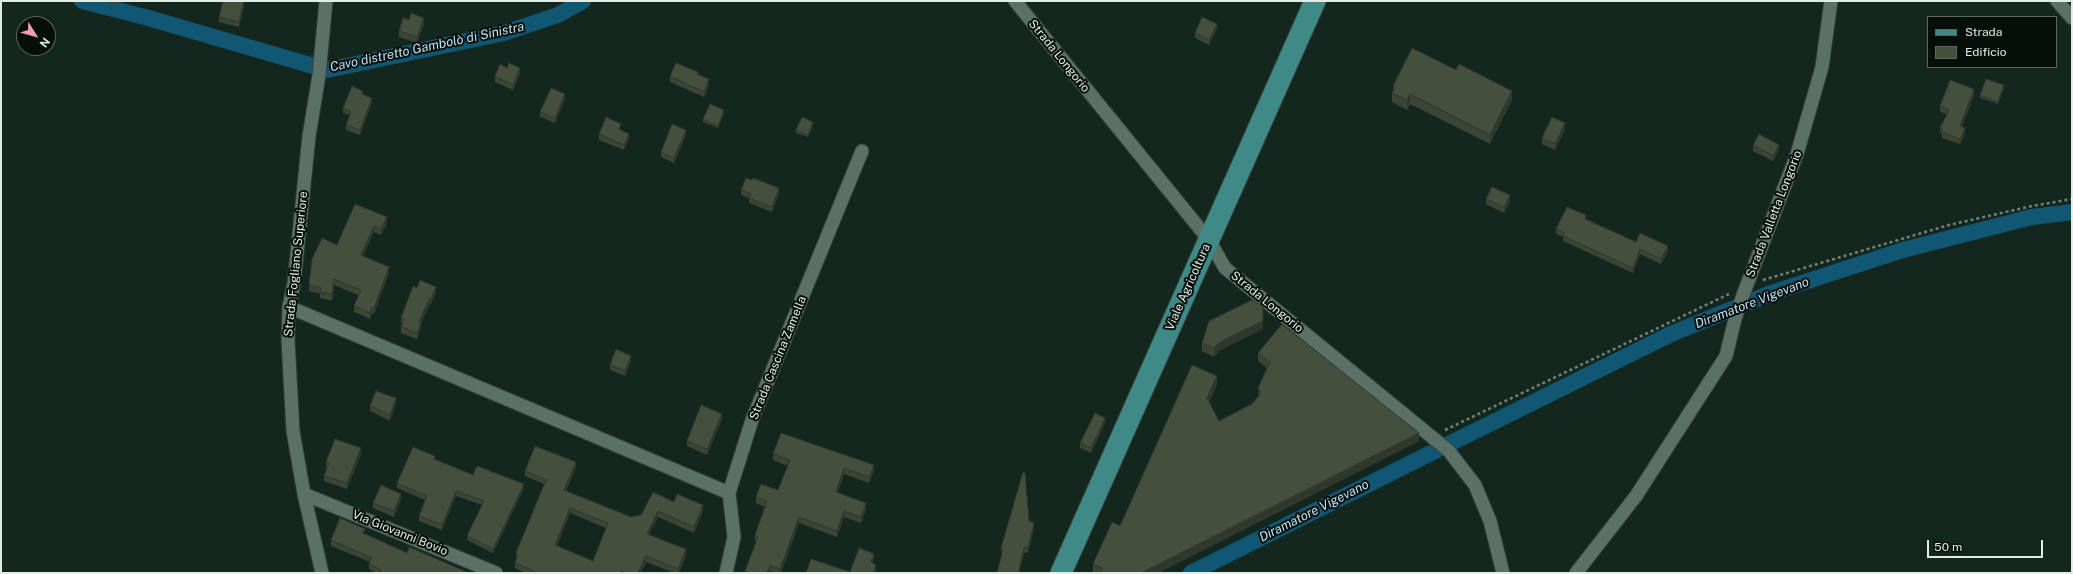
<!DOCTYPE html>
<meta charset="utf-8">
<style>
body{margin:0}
#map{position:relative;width:2073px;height:574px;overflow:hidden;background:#14271f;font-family:"Public Sans",sans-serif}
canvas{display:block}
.frame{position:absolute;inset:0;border:2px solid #e0ece6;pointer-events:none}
.legend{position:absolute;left:1927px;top:16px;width:130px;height:52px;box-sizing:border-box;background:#060e0a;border:1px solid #5d6762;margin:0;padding:5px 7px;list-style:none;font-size:12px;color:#e0ece6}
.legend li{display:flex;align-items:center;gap:8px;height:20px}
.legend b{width:20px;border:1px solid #5d6762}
.north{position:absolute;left:16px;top:16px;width:40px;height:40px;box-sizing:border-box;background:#060e0a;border:1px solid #5d6762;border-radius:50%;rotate:127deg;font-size:11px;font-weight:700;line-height:16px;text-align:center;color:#e0ece6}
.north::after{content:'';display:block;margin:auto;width:14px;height:18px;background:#f29ab0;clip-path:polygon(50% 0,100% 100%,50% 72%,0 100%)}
.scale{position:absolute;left:1927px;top:540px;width:116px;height:18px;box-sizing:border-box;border:2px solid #e0ece6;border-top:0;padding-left:5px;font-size:12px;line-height:14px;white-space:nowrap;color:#e0ece6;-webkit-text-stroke:3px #060e0a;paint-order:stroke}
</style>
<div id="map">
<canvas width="2073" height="574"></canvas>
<div class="frame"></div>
<ul class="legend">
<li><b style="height:5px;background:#3f8986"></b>Strada</li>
<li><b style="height:11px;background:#454f3e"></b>Edificio</li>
</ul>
<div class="north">N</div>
<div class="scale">50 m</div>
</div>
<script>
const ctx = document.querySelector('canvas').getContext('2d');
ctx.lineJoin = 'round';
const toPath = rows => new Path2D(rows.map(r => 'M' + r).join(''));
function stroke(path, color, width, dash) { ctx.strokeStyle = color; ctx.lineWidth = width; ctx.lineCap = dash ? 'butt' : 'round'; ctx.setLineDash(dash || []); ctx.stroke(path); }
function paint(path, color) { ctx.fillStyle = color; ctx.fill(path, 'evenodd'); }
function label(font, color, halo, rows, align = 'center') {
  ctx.font = font + ' "Public Sans",sans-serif'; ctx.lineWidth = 4; ctx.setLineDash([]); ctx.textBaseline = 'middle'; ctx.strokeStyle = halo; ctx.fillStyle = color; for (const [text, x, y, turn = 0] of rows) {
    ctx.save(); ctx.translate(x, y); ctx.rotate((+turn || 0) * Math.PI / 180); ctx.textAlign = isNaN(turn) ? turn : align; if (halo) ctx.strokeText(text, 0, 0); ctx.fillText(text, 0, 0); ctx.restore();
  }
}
const canal = toPath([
 [82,1,145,17,327,70,504,33,558,15,583,1],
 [1449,444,1671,334,1771,293,1903,250,2032,217,2072,212],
 [1191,573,1437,450]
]);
const path = toPath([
 [1763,280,1949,225,2032,206,2072,199],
 [1445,430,1729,294]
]);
const street = toPath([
 [1015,1,1209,240,1225,268,1449,451,1475,485,1490,521,1503,573],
 [2057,1,2072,18],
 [289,307,729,493],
 [304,494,496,573],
 [322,573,304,494,293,431,288,340,289,307,294,283,309,136,319,75,326,1],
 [726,573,734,537,729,493,752,420,862,151],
 [1576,573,1636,496,1726,356,1735,319,1743,295,1797,154,1822,67,1831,1]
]);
const primary = toPath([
 [1061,573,1315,1]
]);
const wall = toPath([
 [104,1,119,1,117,5],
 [244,6,239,27,219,22,219,17],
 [424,24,417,43,399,37,399,31],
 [1217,29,1209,45,1195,38,1195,33],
 [520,74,513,90,495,82,495,76],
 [670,76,709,85,704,97,670,82],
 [1393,86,1512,100,1490,144,1410,104,1407,110,1392,102,1392,93,1393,91],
 [2004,88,1998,104,1980,98,1980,95],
 [363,94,372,102,360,135,346,130,346,125,350,115,343,113,343,108],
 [1974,95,1962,127,1965,134,1960,144,1942,138,1942,134,1940,133,1940,128,1947,114,1940,112,1940,106],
 [565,99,555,123,540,117,540,112],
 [724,113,718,128,703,122,703,119],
 [813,125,808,137,796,133,796,130],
 [1565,129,1555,150,1542,144,1542,138],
 [621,130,629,139,624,150,599,140,599,134],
 [686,135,674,163,661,157,661,152],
 [1753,145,1779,150,1773,161,1753,151],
 [741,190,779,193,772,212,749,203,749,198,741,195],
 [1486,199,1510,201,1504,213,1486,204],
 [355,204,387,224,381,235,374,232,363,256,389,273,374,314,372,313,370,319,354,312,354,306,358,295,334,285,332,301,320,298,320,294,309,291,309,285,337,245],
 [1586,219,1636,242,1668,252,1661,264,1640,254,1633,273,1563,241,1563,237,1556,234,1556,229],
 [417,288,436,293,431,304,430,304,421,323,421,327,417,339,401,333,401,327,402,324,401,323,401,318],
 [1263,329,1220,350,1214,357,1202,351,1202,343],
 [1258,353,1419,441,1158,573,1093,573,1093,564,1120,526,1217,384,1209,402,1219,421,1252,404,1259,396,1258,388,1267,368,1258,361],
 [631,361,625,376,610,370,610,365],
 [396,403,390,421,370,411,370,406],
 [722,419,707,455,687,446,687,441],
 [1105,423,1091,453,1080,448,1080,443],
 [361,454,347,489,324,481,324,476,327,468,326,468,326,462],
 [773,454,874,471,869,483,844,474,838,492,866,509,861,523,844,517,837,537,799,523,781,573,775,573,770,571,769,573,745,573,745,571,756,542,755,542,755,535,765,507,756,503,756,497,778,490,788,466,773,460],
 [435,460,473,475,524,488,493,553,467,540,467,536,482,505,456,496,442,530,419,521,419,516,425,500,397,488,397,483],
 [576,467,566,491,631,517,641,515,674,502,703,511,694,533,658,517,649,534,686,555,679,573,675,573,646,562,641,573,525,573,515,568,515,563,516,559,516,553,544,484,525,476,525,471],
 [570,513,606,528,593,561,557,546],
 [401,499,394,517,373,508,373,503],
 [1029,521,1034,528,1028,552,1024,553,1019,573,997,573,1002,553,1001,553,1001,548],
 [365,534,407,553,469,573,377,573,369,569,369,564,370,562,331,546,331,540]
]);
const shadedWall = toPath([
 [244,1,244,6,239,27,239,22],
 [424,18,424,24,417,43,417,37],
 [1217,24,1217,29,1209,45,1209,40],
 [520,68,520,74,513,90,513,85],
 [709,79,709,85,704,97,704,92],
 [2004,85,2004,88,1998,104,1998,102],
 [1974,89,1974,95,1960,131,1960,126],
 [1512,91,1512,100,1490,144,1490,135],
 [565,94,565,99,555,123,555,118],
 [1410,94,1410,104,1407,110,1407,100],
 [372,98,372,102,360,135,360,130],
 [724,110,724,113,718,128,718,126],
 [813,122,813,125,808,137,808,135],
 [1565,123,1565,129,1555,150,1555,144],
 [1965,128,1965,134,1960,144,1960,139],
 [686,130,686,135,674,163,674,158],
 [629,134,629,139,624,150,624,145],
 [1779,145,1779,150,1773,161,1773,156],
 [779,188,779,193,772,212,772,207],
 [1510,195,1510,201,1504,213,1504,207],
 [387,217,387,224,381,235,381,229],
 [374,226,374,232,361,261,361,255],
 [1668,246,1668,252,1661,264,1661,259],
 [1640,249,1640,254,1633,273,1633,268],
 [389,267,389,273,374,314,374,308],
 [334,279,334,285,332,301,332,294],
 [436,287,436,293,431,304,431,299],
 [430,298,430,304,421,323,421,327,417,339,417,333,419,321],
 [372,307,372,313,370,319,370,313],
 [1263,321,1263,329,1220,350,1214,357,1214,348,1220,342],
 [631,356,631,361,625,376,625,371],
 [1217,376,1217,384,1207,406,1207,398],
 [396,398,396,403,390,421,390,415],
 [722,414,722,419,707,455,707,449],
 [1105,418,1105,423,1091,453,1091,448],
 [1419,433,1419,441,1158,573,1141,573],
 [361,448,361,454,347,489,347,483],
 [576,462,576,467,564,496,564,490],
 [874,465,874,471,869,483,869,477],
 [844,468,844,474,836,498,836,492],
 [524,484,524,488,493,553,493,549],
 [456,491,456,496,442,530,442,525],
 [401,494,401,499,394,517,394,511],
 [866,503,866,509,861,523,861,517],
 [703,505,703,511,694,533,694,527],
 [570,508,570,513,555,551,555,545],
 [658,511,658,517,647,539,647,534],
 [844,511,844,517,837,537,837,531],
 [799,517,799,523,781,573,780,573,780,569],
 [1034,523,1034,528,1028,552,1028,547],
 [1024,548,1024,553,1019,573,1018,573],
 [686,549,686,555,679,573,678,573,678,569],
 [874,554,874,559,871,568,871,562],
 [646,556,646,562,641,573,638,573],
 [770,565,770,571,769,573,767,573],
 [876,565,876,570,875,573,873,573]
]);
const building = toPath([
 [223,1,244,1,239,22,219,17,223,1],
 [411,13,424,18,417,37,399,31,403,18,409,20,411,13],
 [1202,17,1217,24,1209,40,1195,33,1202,17],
 [1412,48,1456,70,1459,64,1512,91,1490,135,1410,94,1407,100,1392,93,1395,87,1393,86,1412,48],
 [509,63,520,68,513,85,495,76,500,64,507,68,509,63],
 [676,63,698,72,697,74,709,79,704,92,670,76,676,63],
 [1986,79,2004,85,1998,102,1980,95,1986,79],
 [1950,80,1974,89,1960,126,1965,128,1960,139,1942,132,1943,129,1940,128,1949,110,1940,106,1950,80],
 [352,86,363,91,362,94,372,98,360,130,346,125,351,112,343,108,352,86],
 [551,88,565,94,555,118,540,112,551,88],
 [710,104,724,110,718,126,703,119,710,104],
 [606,117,621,124,619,129,629,134,624,145,599,134,606,117],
 [802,117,813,122,808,135,796,130,802,117],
 [1552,117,1565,123,1555,144,1542,138,1552,117],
 [672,124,686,130,674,158,661,152,672,124],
 [1759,134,1779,145,1773,156,1753,145,1759,134],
 [746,178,752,180,753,178,779,188,772,207,749,198,751,194,741,190,746,178],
 [1492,187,1510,195,1504,207,1486,199,1492,187],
 [355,204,387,217,381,229,374,226,361,255,389,267,374,308,372,307,370,313,354,306,361,290,334,279,332,294,320,292,321,288,309,285,312,259,322,238,337,245,355,204],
 [1567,207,1586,215,1585,219,1636,242,1640,233,1668,246,1661,259,1640,249,1633,268,1563,236,1564,233,1556,229,1567,207],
 [420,280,436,287,431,299,430,298,419,321,421,322,417,333,401,327,404,319,401,318,413,286,417,288,420,280],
 [1252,300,1263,306,1263,321,1220,342,1214,348,1202,343,1209,321,1252,300],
 [1282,324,1419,433,1141,573,1100,573,1102,568,1093,564,1112,522,1120,526,1192,365,1217,376,1207,398,1219,421,1252,404,1261,393,1258,388,1270,362,1258,353,1282,324],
 [616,349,631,356,625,371,610,365,616,349],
 [376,391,396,398,390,415,370,406,376,391],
 [701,405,722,414,707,449,687,441,701,405],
 [1095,413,1105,418,1091,448,1080,443,1095,413],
 [781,433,874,465,869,477,844,468,836,492,866,503,861,517,844,511,837,531,799,517,780,569,770,565,767,573,750,573,745,571,758,537,755,535,767,501,756,497,761,484,778,490,790,460,773,454,781,433],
 [335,439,361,448,347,483,324,476,329,463,326,462,335,439],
 [535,446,576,462,564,490,631,517,641,515,653,492,674,502,677,494,703,505,694,527,658,511,647,534,686,549,678,569,646,556,638,573,628,573,621,571,620,573,539,573,515,563,518,554,516,553,546,480,525,471,535,446],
 [570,508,608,523,593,561,555,545,570,508],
 [413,447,435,456,434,459,473,475,477,466,524,484,493,549,467,536,484,501,456,491,442,525,419,516,427,496,397,483,413,447],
 [1023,472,1025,473,1029,521,1034,523,1028,547,1024,548,1018,573,997,573,1003,549,1001,548,1023,472],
 [381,485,401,494,394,511,373,503,381,485],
 [340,518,365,529,363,533,407,553,409,547,469,573,380,573,381,570,369,564,372,558,331,540,340,518],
 [859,548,874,554,871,562,876,565,873,573,806,573,811,559,850,572,859,548]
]);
const streetNames = [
 ["Strada Longorio",1059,56,51],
 ["Strada Valletta Longorio",1774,214,-69],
 ["Strada Fogliano Superiore",296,264,-84],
 ["Viale Agricoltura",1188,287,-66],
 ["Strada Longorio",1267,302,39],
 ["Strada Cascina Zamella",778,358,-68],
 ["Via Giovanni Bovio",400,533,22]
];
const waterNames = [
 ["Cavo distretto Gambolò di Sinistra",427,47,-12],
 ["Diramatore Vigevano",1752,303,-21],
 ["Diramatore Vigevano",1314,511,-27]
];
stroke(canal, '#105773', 16);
stroke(street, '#32403a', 15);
stroke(primary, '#32403a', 23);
stroke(path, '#72817a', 2.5, [3, 3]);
stroke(street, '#5b7066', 13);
stroke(primary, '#3f8986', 21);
paint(wall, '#3b4435');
paint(shadedWall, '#30372b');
paint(building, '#454f3e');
stroke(building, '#30372b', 1);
label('12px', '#e0ece6', '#060e0a', streetNames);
label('italic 13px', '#b9e2f7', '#060e0a', waterNames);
</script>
